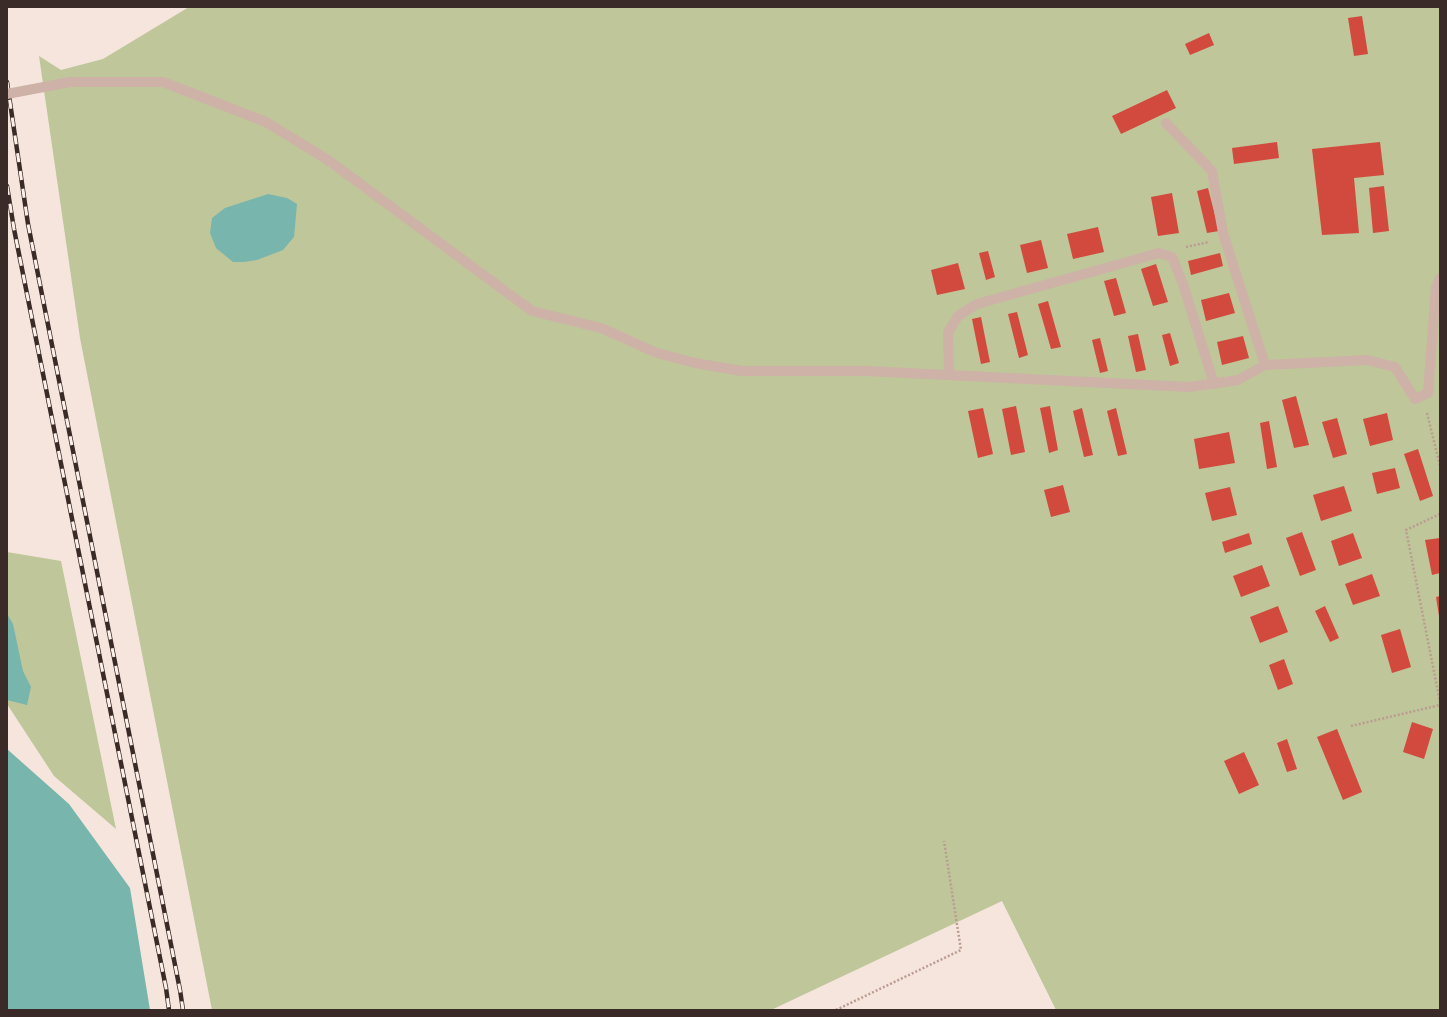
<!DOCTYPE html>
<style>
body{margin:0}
#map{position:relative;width:1447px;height:1017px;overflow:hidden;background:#f5e5dc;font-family:"Sofia Sans Condensed",sans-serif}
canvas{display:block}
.frame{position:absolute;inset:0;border:8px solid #3a2b28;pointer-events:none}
</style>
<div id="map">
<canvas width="1447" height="1017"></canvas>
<div class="frame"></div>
</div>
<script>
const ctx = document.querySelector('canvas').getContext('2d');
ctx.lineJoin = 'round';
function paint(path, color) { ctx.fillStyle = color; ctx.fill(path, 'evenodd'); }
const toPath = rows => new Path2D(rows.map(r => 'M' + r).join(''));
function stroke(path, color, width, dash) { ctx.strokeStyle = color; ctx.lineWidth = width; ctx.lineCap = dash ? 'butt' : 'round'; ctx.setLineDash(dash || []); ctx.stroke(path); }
const green = toPath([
 [189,7,1440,7,1440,1010,1056,1010,1002,901,771,1010,212,1010,80,338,39,56,61,70,103,59],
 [7,552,61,561,116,829,54,776,7,704]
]);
const water = toPath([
 [268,194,287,198,297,204,294,237,283,250,257,260,244,262,233,262,216,248,210,233,212,218,225,208],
 [7,614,13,624,23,671,31,687,27,705,7,700],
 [7,749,69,804,130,888,150,1010,7,1010]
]);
const building = toPath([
 [1362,16,1368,54,1354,56,1348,18],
 [1209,33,1214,45,1190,55,1185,44],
 [1167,90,1176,108,1121,134,1112,116],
 [1277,142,1279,158,1234,164,1232,148],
 [1380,142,1384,175,1354,178,1359,233,1322,235,1312,149],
 [1384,186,1389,231,1373,233,1369,188],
 [1208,188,1219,231,1207,233,1197,191],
 [1172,193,1179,233,1158,236,1151,197],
 [1098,227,1104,252,1073,259,1067,234],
 [1041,240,1048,268,1027,273,1020,245],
 [988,251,995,277,986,280,979,253],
 [1220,253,1223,266,1191,275,1188,261],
 [958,263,965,289,937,295,931,270],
 [1156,264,1168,302,1153,306,1141,269],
 [1116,278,1126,313,1114,316,1104,281],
 [1229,293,1235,313,1206,321,1201,300],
 [1048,301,1061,347,1051,349,1038,304],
 [1017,312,1028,355,1019,358,1008,314],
 [981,317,990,362,981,364,972,319],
 [1170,333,1179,363,1170,366,1162,335],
 [1138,334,1146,370,1136,372,1128,336],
 [1243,336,1249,358,1222,365,1217,342],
 [1100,338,1108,371,1100,373,1092,340],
 [1296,396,1309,445,1294,448,1282,400],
 [1016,406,1025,452,1011,455,1002,409],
 [1050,406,1058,450,1049,453,1040,408],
 [983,408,993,454,978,458,968,411],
 [1082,408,1093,455,1084,457,1073,411],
 [1116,408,1127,454,1118,456,1107,411],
 [1387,413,1393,440,1370,446,1363,419],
 [1337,418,1347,454,1333,458,1322,422],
 [1269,421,1277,467,1267,469,1260,423],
 [1229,432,1235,463,1199,469,1194,439],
 [1418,449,1433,496,1420,501,1404,454],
 [1395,468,1400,488,1377,494,1372,473],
 [1063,485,1070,512,1051,517,1044,490],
 [1344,486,1352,511,1321,521,1313,495],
 [1230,487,1237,515,1212,521,1205,493],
 [1302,532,1316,570,1300,576,1286,538],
 [1249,533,1252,544,1225,553,1222,542],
 [1353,533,1362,558,1339,566,1331,541],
 [1440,538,1440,573,1432,575,1425,540],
 [1262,565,1270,586,1241,597,1233,576],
 [1372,574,1380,596,1353,605,1345,584],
 [1440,596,1440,616,1439,616,1436,597],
 [1278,606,1288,632,1260,643,1250,617],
 [1325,606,1339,638,1330,642,1315,611],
 [1400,629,1411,667,1392,673,1381,635],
 [1284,659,1293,684,1278,690,1269,665],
 [1412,722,1433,729,1424,759,1403,752],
 [1337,729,1362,792,1343,800,1317,737],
 [1287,739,1297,769,1287,772,1277,743],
 [1244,752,1259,785,1239,794,1224,761]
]);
const path = toPath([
 [1186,247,1209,242],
 [1427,413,1440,466],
 [1440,514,1406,530,1440,702],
 [1351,726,1440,705],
 [836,1010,961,950,944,841]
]);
const minor = toPath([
 [70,82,163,82,266,122,328,160,532,311,601,328,657,353,695,363,742,371,867,371,1189,387,1238,380,1265,365,1367,360,1395,367,1415,399,1428,393,1436,287,1440,278],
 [1166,123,1212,171,1223,233,1265,365],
 [949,375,948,332,958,316,977,304,1159,253,1172,257,1183,284,1214,384]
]);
const rail = toPath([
 [7,82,28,224,180,990,183,1010],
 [7,186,14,229,166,988,169,1010]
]);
const minorBridge = toPath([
 [7,94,70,82]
]);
paint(green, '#bec69a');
paint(water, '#78b5ad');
paint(building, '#d2493d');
stroke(path, '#ba9c91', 2.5, [2, 2]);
stroke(minor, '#ceb2a7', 10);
stroke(rail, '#3a2b28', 4.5);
stroke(rail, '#fcf0e9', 3, [9]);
stroke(minorBridge, '#ceb2a7', 10);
</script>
